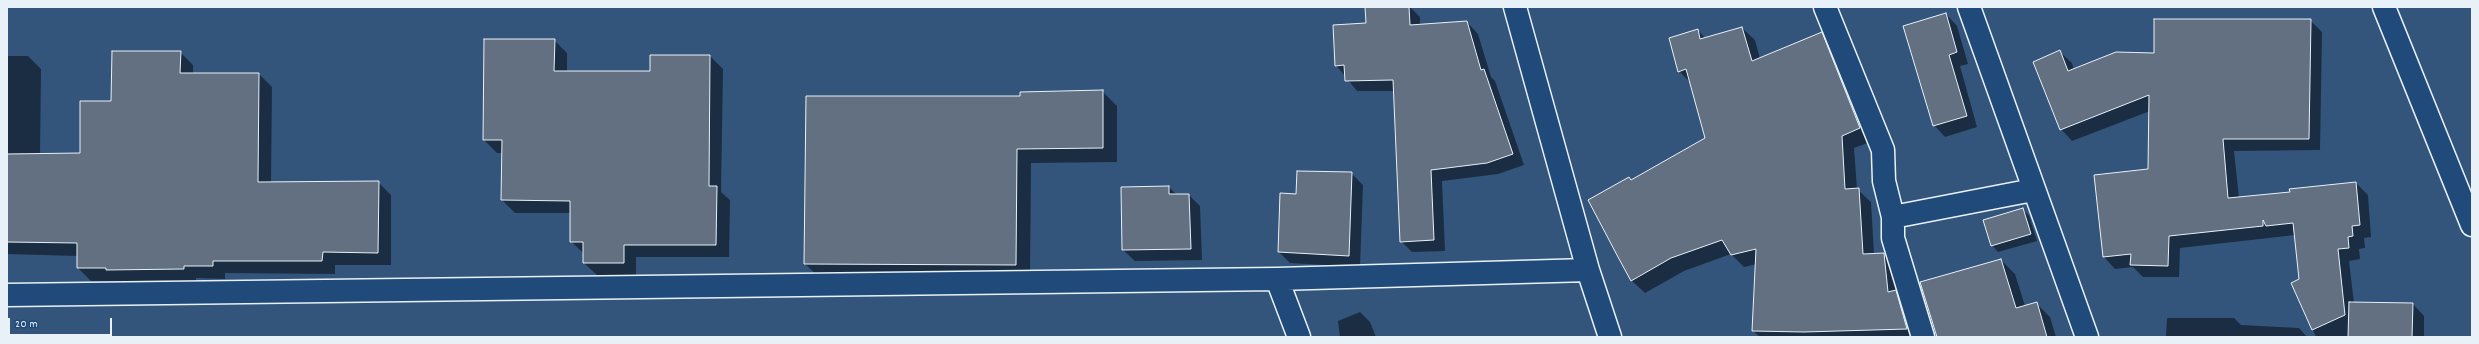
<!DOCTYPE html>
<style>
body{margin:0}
#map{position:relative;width:2479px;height:344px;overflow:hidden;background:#33557c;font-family:Dekko,sans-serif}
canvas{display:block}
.frame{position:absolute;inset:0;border:8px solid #e8f1f8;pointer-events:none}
.scale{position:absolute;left:8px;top:318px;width:104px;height:18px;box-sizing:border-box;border:2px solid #e8f1f8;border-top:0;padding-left:5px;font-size:12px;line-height:14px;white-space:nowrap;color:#e8f1f8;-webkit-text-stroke:3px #1f4a7a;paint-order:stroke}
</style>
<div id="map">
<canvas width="2479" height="344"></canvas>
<div class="frame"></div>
<div class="scale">20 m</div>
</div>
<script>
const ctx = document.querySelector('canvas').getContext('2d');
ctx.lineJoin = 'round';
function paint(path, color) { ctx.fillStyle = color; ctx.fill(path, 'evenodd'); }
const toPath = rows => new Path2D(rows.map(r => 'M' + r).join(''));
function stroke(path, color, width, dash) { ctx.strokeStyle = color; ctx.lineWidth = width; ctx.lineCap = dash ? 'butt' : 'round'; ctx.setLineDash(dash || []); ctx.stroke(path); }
const shadow = toPath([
 [1392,7,1410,7,1420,17,1420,25,1467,22,1478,34,1491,77,1495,81,1524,165,1498,174,1442,181,1445,251,1412,252,1401,241,1394,91,1357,91,1336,65,1367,24],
 [1946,14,1957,26,1968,64,1960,66,1977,127,1945,137,1934,125],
 [2310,20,2322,32,2320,150,2234,151,2239,198,2291,193,2356,183,2368,195,2371,237,2364,238,2365,248,2359,249,2360,259,2349,261,2354,303,2413,304,2424,316,2424,337,2316,337,2292,283,2300,280,2295,235,2180,248,2179,277,2143,277,2133,267,2115,269,2104,257,2149,170,2150,111,2072,141,2061,129,2060,52,2072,63,2074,70],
 [1742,28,1755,40,1760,59,1821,33,1834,46,1873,141,1854,148,1857,189,1871,202,1874,254,1884,254,1897,267,1918,337,1760,337,1753,331,1757,264,1744,267,1731,254,1684,271,1645,293,1632,281,1589,200,1632,181,1706,138,1691,83,1679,71,1698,30,1705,38],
 [485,40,554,40,567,53,567,72,651,72,710,56,723,69,721,192,730,200,729,257,636,257,636,275,597,275,584,263,584,254,571,241,571,213,515,213,502,200,503,153,497,153,484,140],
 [180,52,193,65,193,74,259,74,272,87,271,183,378,182,391,195,391,265,335,265,335,274,225,273,225,279,196,278,196,281,120,283,118,281,91,281,78,268,78,256,7,254,7,56,28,56,41,69,40,155,80,154,112,102],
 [1102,91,1117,106,1117,162,1031,163,1030,279,820,278,805,264,1021,97],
 [1351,173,1363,185,1360,267,1290,263,1279,252,1297,195],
 [1169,187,1177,195,1189,195,1200,206,1202,260,1135,261,1123,250],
 [2023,209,2029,216,2037,241,1998,252,1992,245],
 [2001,260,2015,274,2025,306,2036,303,2050,317,2056,337,1937,337],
 [1360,312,1370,322,1376,337,1340,337,1338,321],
 [2167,318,2234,318,2241,325,2299,328,2307,337,2166,337]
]);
const building = toPath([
 [1365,7,1409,7,1410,25,1467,21,1481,70,1484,69,1513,154,1487,163,1431,170,1434,240,1400,242,1393,80,1345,81,1344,65,1335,66,1333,25,1366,23,1365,7],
 [1946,13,1957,52,1949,55,1967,116,1933,126,1903,26,1946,13],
 [2154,19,2311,19,2309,139,2223,139,2228,198,2290,192,2289,189,2356,182,2360,225,2352,226,2353,236,2348,237,2349,248,2338,249,2345,315,2312,330,2291,283,2299,279,2293,223,2266,226,2263,220,2263,226,2169,236,2168,266,2130,265,2131,254,2103,257,2094,175,2148,169,2149,95,2060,130,2033,62,2060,50,2068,71,2116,52,2154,53,2154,19],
 [1742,27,1752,61,1822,32,1860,128,1842,136,1845,189,1859,188,1863,254,1884,253,1888,292,1896,290,1907,329,1804,332,1752,331,1756,249,1731,255,1722,240,1671,258,1631,281,1618,257,1588,200,1629,177,1631,180,1705,138,1686,69,1678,72,1669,38,1698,29,1700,39,1742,27],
 [484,39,555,39,554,71,650,71,650,55,710,55,709,186,717,186,716,245,624,245,624,263,583,263,583,242,570,242,570,201,501,200,502,140,483,140,484,39],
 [112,51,181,51,180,73,259,73,258,182,379,181,378,253,323,252,322,261,213,261,213,266,184,266,184,269,106,270,106,268,77,268,77,243,7,242,7,154,80,153,80,101,111,101,112,51],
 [1103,90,1103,148,1017,149,1016,265,804,264,806,96,1020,96,1020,92,1103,90],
 [1297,171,1352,172,1349,256,1278,252,1280,193,1296,194,1297,171],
 [1169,186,1169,194,1189,194,1191,249,1122,250,1121,187,1169,186],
 [2023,208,2031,234,1991,246,1983,220,2023,208],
 [2001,259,2016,308,2037,302,2047,337,1937,337,1920,282,2001,259],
 [2349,302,2413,303,2412,337,2348,337,2349,302]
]);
const minor = toPath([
 [1515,7,1588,270,1610,337],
 [1825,7,1883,150,1884,181,1893,217,1893,238,1923,337],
 [1969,7,2087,337],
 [2384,7,2472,225],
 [1893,217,2033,190],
 [1277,279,1299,337],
 [7,295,1277,279,1588,270]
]);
paint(shadow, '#0007');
paint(building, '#637082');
stroke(building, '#e8f1f8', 1);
stroke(minor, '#e8f1f8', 25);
stroke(minor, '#1f4a7a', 22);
</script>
